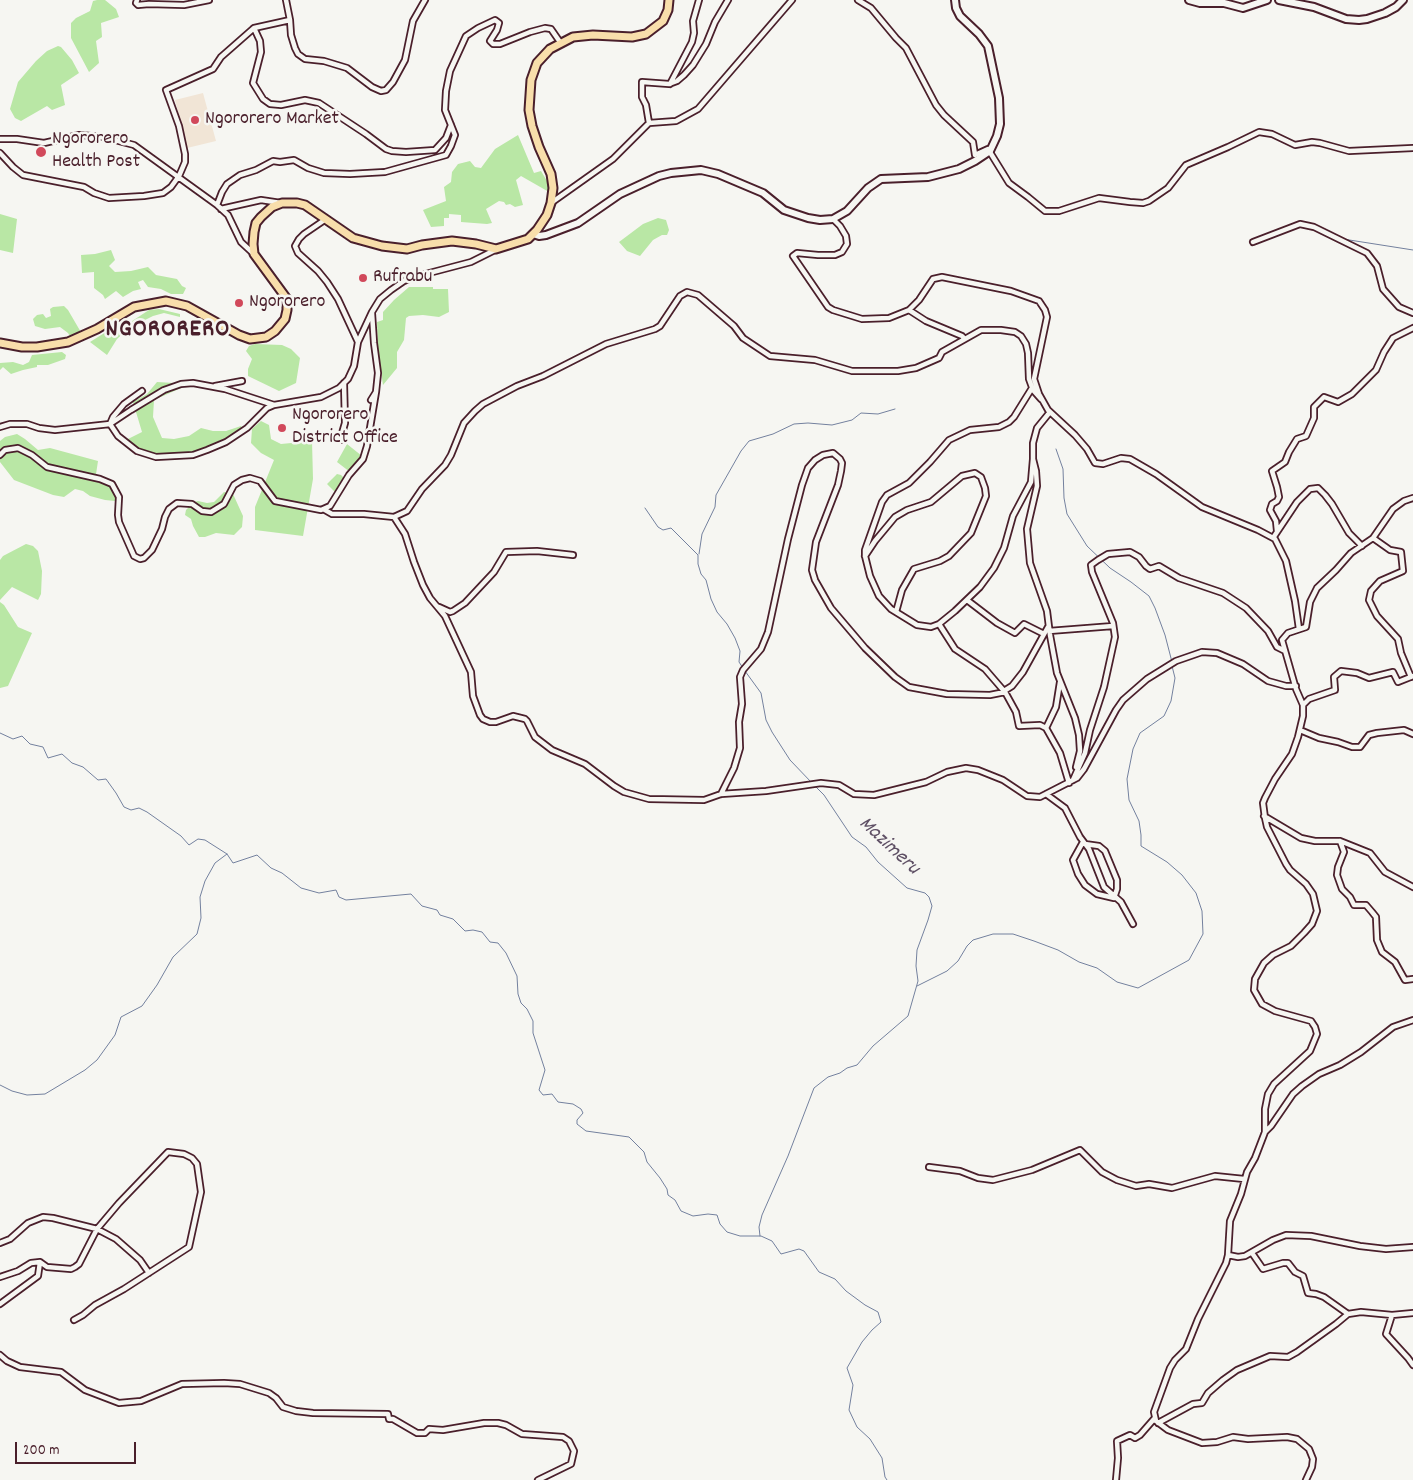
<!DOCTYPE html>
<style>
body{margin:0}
#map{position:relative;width:1413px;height:1480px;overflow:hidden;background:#f6f6f2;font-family:Dekko,sans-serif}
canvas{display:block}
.scale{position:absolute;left:15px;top:1442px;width:121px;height:22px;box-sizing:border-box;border:2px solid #4a1f2b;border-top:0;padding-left:6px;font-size:15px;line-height:18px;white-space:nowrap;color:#4a1f2b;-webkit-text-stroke:4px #f6f6f2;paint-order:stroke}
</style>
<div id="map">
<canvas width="1413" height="1480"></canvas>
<div class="scale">200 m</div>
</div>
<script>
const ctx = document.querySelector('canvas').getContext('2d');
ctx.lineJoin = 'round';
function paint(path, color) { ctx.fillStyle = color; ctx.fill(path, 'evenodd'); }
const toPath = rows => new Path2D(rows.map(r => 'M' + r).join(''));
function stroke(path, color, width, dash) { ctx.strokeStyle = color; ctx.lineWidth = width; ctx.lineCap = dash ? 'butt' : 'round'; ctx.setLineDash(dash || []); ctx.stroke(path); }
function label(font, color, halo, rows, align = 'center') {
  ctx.font = font + ' Dekko,sans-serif'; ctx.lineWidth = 5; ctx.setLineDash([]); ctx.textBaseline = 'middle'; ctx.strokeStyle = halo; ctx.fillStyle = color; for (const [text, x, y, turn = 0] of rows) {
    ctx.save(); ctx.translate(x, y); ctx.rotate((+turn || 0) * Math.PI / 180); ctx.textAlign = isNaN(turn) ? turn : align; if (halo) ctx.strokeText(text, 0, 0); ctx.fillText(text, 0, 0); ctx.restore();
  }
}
const built = toPath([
 [203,93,216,141,187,148,175,100]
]);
const green = toPath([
 [97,0,105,0,116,9,119,17,101,23,102,37,96,41,99,63,89,72,71,38,71,23,76,18,90,11,93,1],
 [58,46,61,47,72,60,79,73,61,85,65,105,52,110,47,106,21,121,15,118,10,109,18,82,36,61,47,51],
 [518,135,534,173,541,171,547,181,549,192,521,176,516,180,523,205,515,207,510,204,506,205,504,202,499,201,486,209,492,223,487,224,461,222,461,215,449,214,449,218,444,218,444,226,431,227,423,210,446,201,444,187,451,182,452,172,458,164,470,161,475,167,481,168,495,149],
 [0,214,17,219,13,253,0,250],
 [658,218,666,220,669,230,667,235,662,235,653,240,640,256,627,251,619,242,643,224],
 [111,250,115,260,109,266,115,272,131,271,148,267,156,275,177,279,182,286,186,288,183,294,171,294,161,289,148,287,143,280,138,282,141,289,133,291,123,297,116,291,105,299,103,295,94,288,94,272,82,273,81,255,95,254],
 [409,287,433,287,433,289,448,289,449,312,439,317,423,315,409,316,406,318,404,340,397,352,397,368,383,385,378,350,377,322,383,320,383,312,394,300],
 [64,306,68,310,82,334,71,338,68,333,60,327,45,329,35,326,33,319,37,315,43,314,46,318,51,316,50,309,53,307],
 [159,309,180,314,180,317,164,313,153,316,129,328,117,339,107,355,90,342,106,332,126,325,149,310],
 [255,344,282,345,291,349,300,358,296,383,279,391,248,376,248,369,252,359,246,351,249,346],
 [62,352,66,355,65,359,48,365,37,365,37,367,23,370,11,374,3,367,0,370,0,363,13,362,23,365,29,362,32,355],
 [157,382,174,383,181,388,154,400,153,417,162,438,174,439,189,436,201,428,213,431,226,431,241,426,243,430,200,450,181,454,148,453,137,449,126,440,142,432,133,402,147,394],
 [261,421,269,425,271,439,281,444,312,441,313,479,303,536,255,530,255,507,274,460,261,453,251,443,252,429],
 [17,434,25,439,38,450,50,448,98,461,95,481,111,487,116,495,115,501,105,500,90,496,83,491,75,489,64,497,53,495,14,480,0,462,0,441,5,437],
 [347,444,362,456,350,472,337,462],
 [337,474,341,475,345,479,336,493,327,484],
 [224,492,233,494,243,516,242,527,234,535,216,533,205,537,199,537,193,526,191,519,185,515,186,510,194,502,198,501,207,503,214,502],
 [26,544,33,546,38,551,42,571,41,594,38,600,12,587,0,600,0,560,3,556],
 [0,602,4,605,18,627,32,633,8,686,0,688]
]);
const stream = toPath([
 [1343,239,1413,250],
 [1056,449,1063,469,1064,498,1067,514,1087,546,1110,568,1131,582,1149,596,1155,608,1165,635,1172,662],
 [645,508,658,527,663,530,671,528,698,555,698,564,701,574,706,580,711,599,717,612,727,624,735,638,740,651,739,662,743,668],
 [699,554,702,534,715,507,716,495,741,451,749,441,773,434,794,424,808,423,832,425,852,420,861,413,878,414,895,409],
 [745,671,761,693,766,720,772,732,790,760,812,783],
 [0,733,13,739,22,736,30,744,43,747,48,758,62,754,72,763,83,767,98,780,106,779,116,793,124,807,131,810,139,808,147,812,181,836,189,845,198,839,205,840,227,854,233,863,257,855,271,868,282,873,301,888,319,893,336,890,339,897,346,900,411,894,422,906,437,910,440,915,453,919,465,931,473,930,482,932,490,942,498,943,506,953,517,976,518,994,521,1003,527,1009,533,1021,533,1033,545,1070,539,1090,543,1095,552,1094,558,1102,573,1104,581,1109,583,1113,577,1120,577,1124,586,1131,629,1137,644,1152,647,1162,660,1178,667,1189,668,1195,675,1200,681,1211,693,1216,708,1214,717,1215,720,1224,727,1232,740,1236,761,1236,772,1241,781,1254,799,1249,804,1251,819,1272,835,1279,846,1291,865,1305,878,1312,881,1322,872,1330,862,1342,847,1368,853,1385,849,1410,857,1427,870,1439,882,1458,885,1477,887,1480],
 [917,986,947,971,958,961,967,946,973,940,993,934,1013,934,1034,941,1058,950,1079,962,1097,968,1117,982,1138,988,1189,960,1203,934,1202,911,1196,893,1182,875,1167,862,1141,846,1141,835,1139,821,1129,800,1127,779,1133,749,1140,733,1164,716,1171,701,1175,678,1172,666],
 [0,1085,12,1091,27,1095,45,1094,85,1070,97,1060,115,1035,121,1017,142,1006,157,985,173,957,197,934,201,918,200,897,205,881,215,863,227,854],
 [760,1236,759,1227,762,1215,788,1156,814,1088,828,1077,840,1073,847,1068,857,1065,873,1046,908,1016,918,981,916,966,917,950,928,920,932,906,929,897,925,893,907,888,878,862,866,847,852,837,824,795,815,786]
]);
const street = toPath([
 [137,0,136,3,138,5,149,4,184,5,209,0],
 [286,0,290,20,291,35,295,48,298,54,305,59,324,61,347,68,372,87,381,91,386,90,393,82,405,60,413,21,425,0],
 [858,0,871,8,896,38,906,48,936,105,944,115,973,142,975,155,988,149,1009,183,1028,197,1045,211,1059,211,1099,198,1130,202,1143,203,1149,201,1168,188,1186,165,1228,147,1259,132,1272,134,1295,145,1312,142,1320,143,1349,151,1413,148],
 [254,28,260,41,261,52,253,83,263,99,270,104,281,105,305,100,319,103,366,134,386,149,392,151,406,152,435,150,446,138,451,125],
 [670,84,692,42,694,33,693,21,699,0],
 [649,123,646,105,642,97,642,82,669,84,677,81,684,75,693,65,706,44,715,22,728,0],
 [0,139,17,139,44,143,79,135,103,137,134,145,217,205,228,215,241,242,254,254],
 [0,153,13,167,23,175,84,187,94,193,109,198,144,196,163,193,171,187,179,176,185,162,185,154,179,126,166,90,213,69,221,57,254,28,290,20],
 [551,203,613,159,649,123,676,121,698,109,792,0],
 [217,205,222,192,227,184,240,175,256,170,273,161,280,162,294,160,308,168,324,173,350,174,385,172,446,155,451,146,455,135,445,110,446,91,450,71,466,36,478,28,495,20,499,23,497,30,490,41,493,44,500,44,530,32,545,28,551,29,560,42],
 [221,209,261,200,281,203],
 [326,219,304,234,299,239,295,246,298,253,318,271,327,282,338,299,358,342],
 [833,219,840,226,846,236,847,244,842,252,835,255,818,255,797,253,793,256,828,307,833,310,862,319,889,318,909,310,919,300,933,279,942,277,1011,291,1039,301,1045,310,1047,317,1034,379,1039,394,1048,410,1075,435,1087,449,1095,463,1103,464,1121,458,1130,459,1156,474,1202,507,1258,530,1275,539,1286,561,1295,601,1299,629],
 [1253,242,1300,224,1314,227,1367,253,1377,266,1383,289,1399,307,1413,313],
 [909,310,926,321,962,336,965,339],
 [215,386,242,381],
 [1032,388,1014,417,1009,422,999,427,970,430,949,440,930,462,909,483,887,495,882,502,865,550,865,556,870,576,879,596,891,609,917,625,931,627,939,624,955,611,980,587,994,568,1004,548,1013,516,1031,482,1033,459],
 [142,391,124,404,113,417,110,424,118,436,137,451,156,457,193,455,207,450,226,442,247,428,267,408,274,405,321,397,339,388,348,379,354,366,358,342,372,312,380,299,391,290,404,281,414,277,471,262,495,250],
 [371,400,376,392,378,373,374,343,372,313],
 [1050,412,1037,428,1033,443,1033,459,1036,471,1037,486,1027,529,1030,563,1047,611,1050,635,1057,673,1075,718,1079,735,1080,751,1076,767],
 [0,427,10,424,27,424,39,428,55,430,110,424,131,410,164,390,181,384,193,383,225,389,274,405],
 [340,440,345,423,344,383],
 [0,455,5,450,18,448,32,455,47,467,100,479,112,484,119,497,118,515,119,522,134,556,140,559,144,558,152,550,162,529,165,517,169,509,177,503,192,504,202,511,211,512,224,504,234,485,242,480,250,478,260,481,275,501,321,510,330,506,349,475,363,459,367,446,376,392],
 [325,510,332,514,364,514,394,517,407,511,422,489,445,465,451,455,464,423,475,411,483,404,517,386,543,376,606,344,655,329,660,326,680,296,687,292,698,295,734,326,743,338,770,356,815,360,852,371,898,371,916,368,939,358,942,352,981,330,1001,330,1015,332,1021,336,1026,344,1028,353,1029,379,1033,390,1041,399],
 [394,517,405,534,414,562,423,585,430,598,445,616,471,672,473,696,480,715,483,719,490,722,496,722,513,716,525,719,527,721,535,737,552,750,585,764,614,786,624,792,649,799,704,800,721,794,766,791,821,783,839,785,854,794,874,795,926,782,947,772,966,768,978,770,1003,780,1027,796,1040,797,1077,778,1084,769,1116,710,1123,700,1147,679,1176,661,1202,652,1217,653,1243,664,1268,681,1286,686,1296,686],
 [1277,531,1276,521,1270,510,1272,504,1277,501,1279,497,1277,487,1272,471,1285,462,1289,452,1297,439,1306,436,1314,418,1314,407,1324,397,1338,402,1352,394,1376,370,1384,352,1393,338,1413,328],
 [1273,538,1297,502,1310,489,1318,488,1325,495,1332,504,1349,533,1362,546],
 [1373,538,1390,550,1401,552,1403,571,1380,581,1371,591,1369,600,1377,616,1398,639,1401,653,1411,677],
 [865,556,875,541,895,517,907,510,931,502,962,476,975,473,981,477,985,488,986,496,971,533,949,556,940,561,914,569,902,590,896,612],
 [967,600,997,623,1015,633,1024,624,1044,634],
 [439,607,450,612,453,611,465,603,494,572,506,552,537,551,573,555],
 [939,624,955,649,985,669,1004,691,1012,686,1023,672,1048,627],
 [1049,631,1113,626],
 [1303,705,1309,699,1335,690,1334,677,1341,671,1357,673,1369,678,1393,672,1398,682,1413,676],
 [1046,728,1056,707,1060,682],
 [1300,730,1319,738,1338,742,1352,747,1360,747,1369,735,1377,733,1404,730,1413,734],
 [1073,780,1085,753,1090,730,1104,687,1115,637,1113,623,1092,572,1091,565,1098,560,1108,554,1130,552,1139,557,1146,566,1150,569,1159,566,1179,578,1223,593,1246,608,1268,631,1277,647,1285,651],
 [721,794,734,768,740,748,739,722,742,704,740,677,743,670,761,649,768,632,788,539,802,485,808,468,815,460,823,455,833,453,840,459,842,463,841,471,838,485,816,542,812,570,815,580,831,608,865,648,895,677,909,687,947,694,990,695,1005,692,1016,712,1019,726,1040,725,1046,728,1060,753,1069,783],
 [1046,794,1065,808,1080,837,1089,849,1104,887,1121,902,1133,924],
 [1264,816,1301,838,1315,841,1340,841,1370,853,1385,872,1413,887],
 [1340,841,1344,852,1338,867,1337,875,1342,889,1350,897,1354,905,1366,905,1372,912,1376,917,1377,940,1382,952,1395,962,1405,980,1413,979],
 [1083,842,1073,860,1078,874,1085,885,1097,894,1114,898,1117,889,1117,880,1105,851,1099,846,1085,844],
 [1265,1132,1271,1126,1293,1094,1302,1086,1319,1074,1340,1065,1361,1052,1393,1027,1413,1020],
 [929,1167,960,1171,978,1178,993,1180,1032,1170,1080,1150,1102,1172,1117,1180,1136,1186,1149,1184,1172,1188,1215,1176,1244,1179],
 [0,1243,10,1239,28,1223,43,1217,53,1218,97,1229,116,1239,140,1260,149,1273],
 [1252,1253,1263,1269,1283,1263,1288,1263,1295,1272,1303,1276,1308,1293,1316,1294,1324,1297,1348,1314],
 [1228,1255,1238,1257,1245,1256,1273,1240,1286,1235,1311,1236,1360,1246,1386,1249,1413,1247],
 [0,1277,18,1271,31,1263,40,1262,47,1267,71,1269,75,1267,79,1264,97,1229,119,1203,168,1152,184,1154,192,1158,197,1164,201,1192,189,1247,124,1289,95,1305,83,1315,74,1320],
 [0,1304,38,1276,40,1262],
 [1392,1315,1386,1334,1408,1358,1413,1365],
 [0,1355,7,1361,20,1367,61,1372,85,1390,119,1403,141,1401,182,1384,224,1383,240,1384,269,1393,276,1398,283,1407,296,1411,313,1413,388,1414,389,1419,393,1419,417,1433,425,1433,429,1429,443,1430,484,1423,498,1423,506,1425,522,1434,563,1437,569,1441,574,1451,571,1464,538,1480],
 [1158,1423,1193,1404,1202,1403,1208,1393,1223,1380,1237,1370,1270,1356,1288,1357,1297,1352,1336,1324,1348,1314,1361,1312,1392,1315,1413,1313],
 [1116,1480,1118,1458,1117,1441,1130,1435,1135,1438,1140,1435,1154,1419],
 [1306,1480,1312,1467,1313,1459,1309,1449,1297,1439,1287,1437,1248,1439,1233,1437,1217,1442,1202,1443,1168,1430,1156,1421,1154,1412,1170,1368,1175,1360,1186,1349,1198,1319,1226,1263,1228,1255,1230,1221,1241,1194,1247,1172,1255,1158,1265,1132,1265,1109,1268,1094,1274,1084,1310,1051,1317,1034,1315,1027,1311,1021,1275,1011,1262,1004,1254,990,1255,979,1264,963,1273,955,1291,946,1304,933,1312,924,1317,911,1313,894,1306,884,1290,870,1286,864,1267,827,1265,818,1263,803,1265,798,1275,779,1292,754,1298,737,1303,716,1303,705,1296,689,1282,640,1288,633,1306,627,1310,602,1317,588,1336,570,1351,553,1373,538,1393,509,1404,501,1413,498]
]);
const secondary = toPath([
 [1189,0,1200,3,1224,3,1243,8,1267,0],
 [1279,0,1314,7,1346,19,1359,20,1367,19,1385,13,1396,7,1403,0],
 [533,234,539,236,546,235,578,223,620,194,659,176,671,173,701,170,718,174,763,193,784,210,808,218,820,220,833,219,847,211,868,188,881,179,928,177,959,169,975,161,990,151,997,136,1000,124,999,98,988,46,979,34,960,16,956,8,955,0]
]);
const primary = toPath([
 [0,343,22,347,37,347,68,342,97,329,134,307,166,301,187,306,239,335,250,339,266,337,275,331,285,319,287,310,287,299,254,254,253,244,254,232,256,223,261,217,272,207,282,203,297,203,305,205,353,238,382,246,407,249,422,245,452,241,476,244,496,249,528,239,537,230,547,215,551,203,553,188,551,174,539,147,532,126,529,110,531,80,537,63,550,49,573,37,593,35,632,37,646,34,663,21,668,10,669,0]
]);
const markers = [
 [195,120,5,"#d1495b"],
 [41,152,6,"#d1495b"],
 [363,278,5,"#d1495b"],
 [239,303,5,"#d1495b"],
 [282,428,5,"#d1495b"]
];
const poiNames = [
 ["Ngororero Market",205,120],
 ["Ngororero",52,140],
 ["Health Post",52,163],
 ["Rufrabu",373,278],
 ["Ngororero",249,303],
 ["Ngororero",292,416],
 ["District Office",292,439]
];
const waterNames = [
 ["Mazimeru",888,847,43]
];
const districtNames = [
 ["NGORORERO",168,332]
];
paint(built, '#f1e5d6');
paint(green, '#b9e7a5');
stroke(stream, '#73809e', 1);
stroke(street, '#4a1f2b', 8);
stroke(secondary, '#4a1f2b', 10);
stroke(primary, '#4a1f2b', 11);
stroke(street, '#f6f6f2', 4.5);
stroke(secondary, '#f6f6f2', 6);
stroke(primary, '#f8deab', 7);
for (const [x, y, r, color] of markers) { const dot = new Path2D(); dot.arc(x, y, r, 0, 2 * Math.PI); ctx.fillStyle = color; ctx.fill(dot); stroke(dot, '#f6f6f2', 2); }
label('20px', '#4a1f2b', '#f6f6f2', poiNames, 'left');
label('italic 21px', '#5e4f64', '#f6f6f2', waterNames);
ctx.letterSpacing = '1px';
label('bold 25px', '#4a1f2b', '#f6f6f2', districtNames);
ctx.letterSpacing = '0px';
</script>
